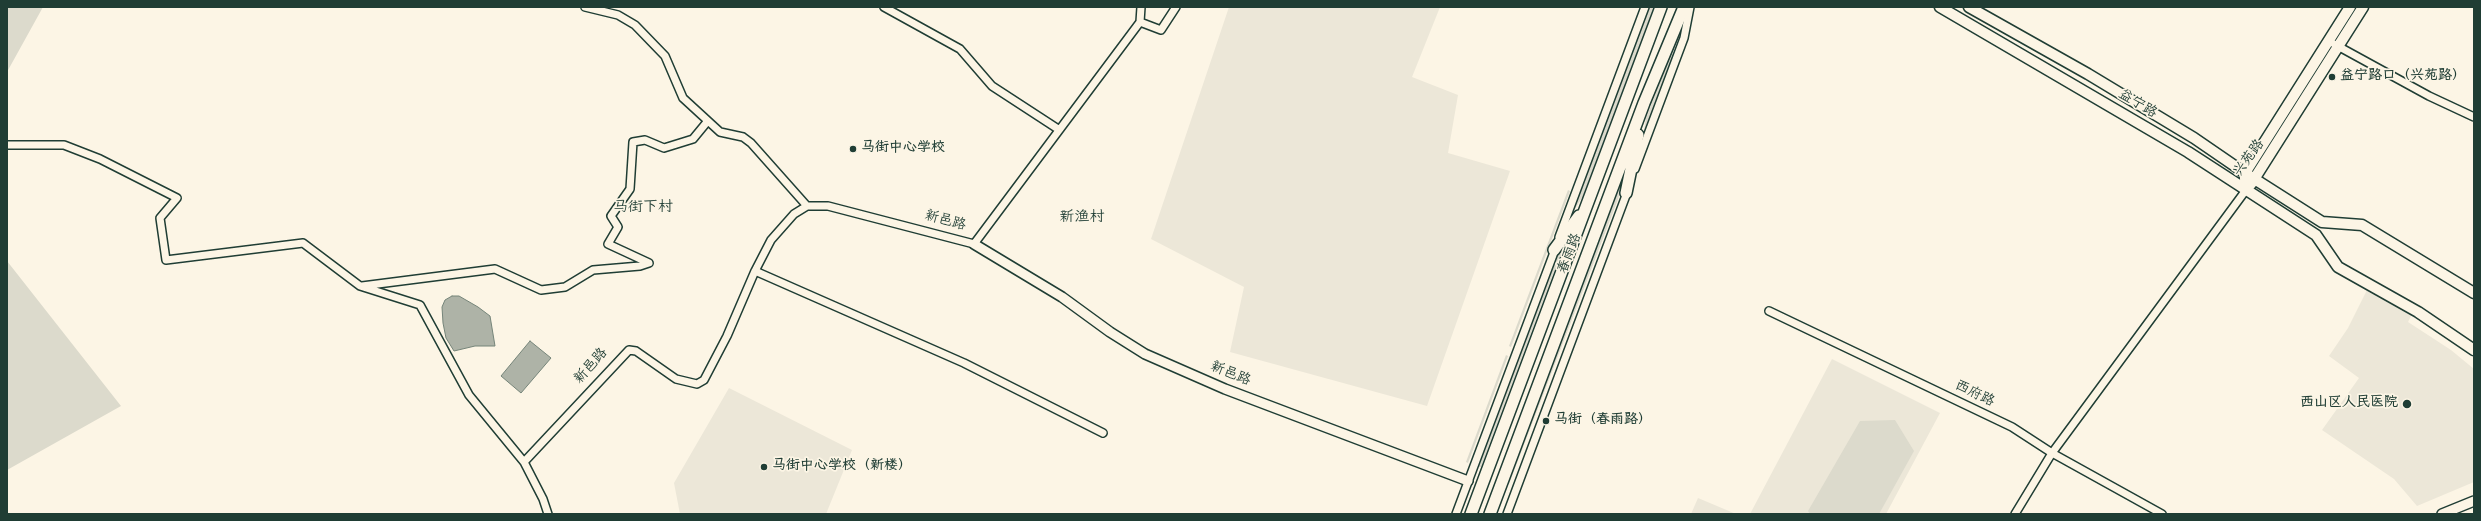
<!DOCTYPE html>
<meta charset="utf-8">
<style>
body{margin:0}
#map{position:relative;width:2481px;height:521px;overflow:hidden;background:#fcf5e5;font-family:Dekko,sans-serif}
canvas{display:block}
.frame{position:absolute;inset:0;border:8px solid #1f3d34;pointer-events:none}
</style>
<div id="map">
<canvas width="2481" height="521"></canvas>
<div class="frame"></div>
</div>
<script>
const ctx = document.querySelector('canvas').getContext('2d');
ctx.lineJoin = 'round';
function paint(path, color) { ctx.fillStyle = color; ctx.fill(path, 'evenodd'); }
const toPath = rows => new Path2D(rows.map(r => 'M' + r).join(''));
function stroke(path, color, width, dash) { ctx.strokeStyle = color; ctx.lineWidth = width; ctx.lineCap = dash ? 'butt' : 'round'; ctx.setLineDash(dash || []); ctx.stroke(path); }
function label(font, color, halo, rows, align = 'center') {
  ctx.font = font + ' Dekko,"LXGW WenKai TC",sans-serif'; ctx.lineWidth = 3.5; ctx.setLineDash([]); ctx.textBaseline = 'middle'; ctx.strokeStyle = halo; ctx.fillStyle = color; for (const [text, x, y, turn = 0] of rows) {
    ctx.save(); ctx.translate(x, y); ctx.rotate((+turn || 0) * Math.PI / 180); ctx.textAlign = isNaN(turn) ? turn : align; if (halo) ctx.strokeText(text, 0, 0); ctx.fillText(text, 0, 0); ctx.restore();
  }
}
const built = toPath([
 [1229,7,1440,7,1412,77,1458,95,1448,153,1510,171,1427,406,1230,352,1244,287,1151,239],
 [2368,288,2412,314,2408,322,2451,350,2474,369,2474,482,2417,506,2394,479,2322,430,2359,378,2329,356,2348,328],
 [1832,359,1940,413,1886,514,1750,514],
 [729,388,852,450,826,514,680,514,674,483],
 [1698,498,1736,514,1691,514]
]);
const green = toPath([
 [7,7,43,7,7,72],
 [1648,7,1654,7,1583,196,1573,212,1571,212],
 [1676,47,1678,47,1644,138,1643,137,1646,118,1667,65],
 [1622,173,1624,174,1620,194,1509,484,1507,483],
 [1568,190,1570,191,1511,347,1509,346],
 [1559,252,1561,253,1481,467,1478,467,1550,271],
 [7,261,121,406,7,470],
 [1506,355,1508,356,1468,463,1466,462],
 [1895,420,1914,451,1879,514,1810,514,1808,511,1860,421]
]);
const water = toPath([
 [452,296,459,296,478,307,490,316,495,346,475,346,454,351,446,338,443,323,442,307,445,300,452,296],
 [530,341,551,358,521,393,501,376,530,341]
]);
const minor = toPath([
 [585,7,618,15,635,25,665,56,683,98,720,132,743,137,751,143,807,206],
 [884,7,960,49,992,86,1058,129],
 [1140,22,1161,30,1176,7],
 [2334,44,2429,96,2474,117],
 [7,145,64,145,100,159,177,198,160,218,166,260,303,243,360,286,420,305,469,395,524,462,543,499,548,514],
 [1635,169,1684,38,1690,7],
 [1559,237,1645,7],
 [755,271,964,363,1103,433],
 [362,286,495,269,541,290,565,287,593,270,640,266,649,263,608,244,618,227,611,216,630,189,633,142,645,140,664,148,693,139,707,122],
 [1769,311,2012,427,2052,453,2162,514],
 [524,462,629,350,636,351,676,379,697,384,704,380,727,336,755,271,771,240,794,214,807,206,828,206,974,244,1140,22,1141,7],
 [1456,514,1556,247],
 [1507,514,1628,190],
 [2015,514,2052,453,2246,190]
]);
const tertiary = toPath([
 [974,244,1062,297,1110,332,1145,354,1225,389,1468,481],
 [2442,514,2474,501]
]);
const secondary = toPath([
 [1940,7,2188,152,2316,235,2338,267,2418,312,2474,350],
 [1969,7,2088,74,2194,138,2245,173,2322,222,2362,225,2474,293],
 [2245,179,2245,173,2350,7],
 [2251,184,2363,7]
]);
const primary = toPath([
 [1626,193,1638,135],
 [1554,250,1579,216],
 [1471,514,1661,7],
 [1490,514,1644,103,1684,7]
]);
const markers = [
 [2332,77,4,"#1f3d34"],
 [853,149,4,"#1f3d34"],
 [2407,404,5,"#1f3d34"],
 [1546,421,4,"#1f3d34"],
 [764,467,4,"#1f3d34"]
];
const poiNames = [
 ["益宁路口（兴苑路）",2340,77],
 ["马街中心学校",861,149],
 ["西山区人民医院",2398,404,"right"],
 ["马街（春雨路）",1554,421],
 ["马街中心学校（新楼）",772,467]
];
const streetNames = [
 ["益宁路",2137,105,31],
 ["兴苑路",2250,159,-54],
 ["新邑路",945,222,15],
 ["春雨路",1571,254,-69],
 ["新邑路",592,367,-48],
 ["新邑路",1230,375,22],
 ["西府路",1974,395,26]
];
const neighbourhoodNames = [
 ["马街下村",643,209],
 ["新渔村",1082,219]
];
paint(built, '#ece7d8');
paint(green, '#dcdacc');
paint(water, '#aeb3a7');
stroke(water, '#758479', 1);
stroke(minor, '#1f3d34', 10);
stroke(tertiary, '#1f3d34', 12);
stroke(secondary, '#1f3d34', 13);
stroke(primary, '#1f3d34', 14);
stroke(minor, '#fcf5e5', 7);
stroke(tertiary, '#fcf5e5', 9);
stroke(secondary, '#fcf5e5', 10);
stroke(primary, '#fcf5e5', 11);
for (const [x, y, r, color] of markers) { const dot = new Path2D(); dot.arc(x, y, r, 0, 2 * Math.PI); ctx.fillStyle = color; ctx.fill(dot); stroke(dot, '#fcf5e5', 1.5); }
label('bold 14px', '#1f3d34', '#fcf5e5', poiNames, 'left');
label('14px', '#1f3d34', '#fcf5e5', streetNames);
label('15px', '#1f3d34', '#fcf5e5', neighbourhoodNames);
</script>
